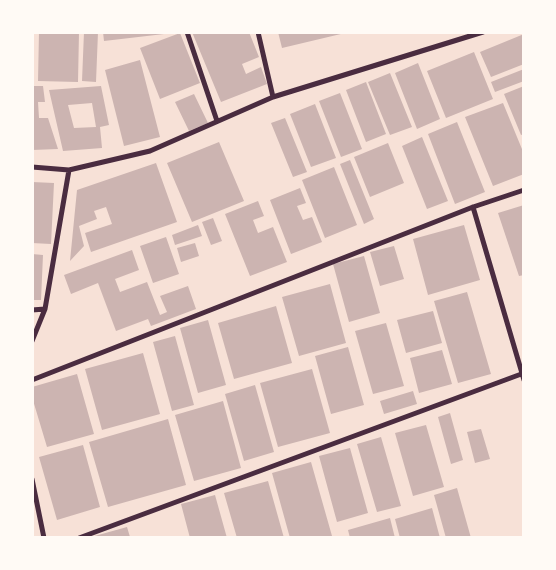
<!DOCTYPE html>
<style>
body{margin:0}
#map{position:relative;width:556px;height:570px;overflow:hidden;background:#f7e1d7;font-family:"Space Grotesk",sans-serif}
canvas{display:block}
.frame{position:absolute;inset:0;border:34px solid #fffaf5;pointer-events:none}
</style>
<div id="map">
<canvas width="556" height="570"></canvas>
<div class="frame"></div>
</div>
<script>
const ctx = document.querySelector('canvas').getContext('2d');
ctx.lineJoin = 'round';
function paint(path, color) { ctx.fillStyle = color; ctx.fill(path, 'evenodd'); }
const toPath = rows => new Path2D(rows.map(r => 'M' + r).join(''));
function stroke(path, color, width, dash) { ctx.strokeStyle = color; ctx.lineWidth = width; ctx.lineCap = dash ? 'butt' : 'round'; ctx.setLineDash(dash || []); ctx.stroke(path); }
const building = toPath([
 [39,32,79,32,78,82,38,81],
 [84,32,98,32,96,82,82,81],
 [103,32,164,32,164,34,104,41],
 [192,32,249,32,259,57,242,64,246,74,261,67,267,84,221,102],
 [278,32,345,32,345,33,282,48],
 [180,33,200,83,160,99,140,48],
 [524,34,524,64,491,77,480,52],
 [474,52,493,99,446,118,427,71],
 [140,60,160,137,124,146,105,70],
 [418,63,440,119,417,129,395,73],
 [524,69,524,81,495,92,491,82],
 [390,73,412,127,390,135,368,82],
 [366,82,386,134,366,142,346,90],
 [32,86,43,86,45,102,38,102,39,118,48,118,58,149,32,150],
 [101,86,109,125,100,127,102,148,63,151,49,90],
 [92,103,96,127,74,128,68,105],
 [524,86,524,134,521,135,504,94],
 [340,93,362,149,341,157,319,101],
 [194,94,208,123,189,131,175,102],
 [503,103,524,154,524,174,493,186,465,117],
 [315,104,336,158,311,167,290,114],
 [285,118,307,172,293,177,271,123],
 [457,122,485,192,455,204,428,134],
 [422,137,448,201,427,209,402,146],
 [219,142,244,201,192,222,167,163],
 [388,143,404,183,370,197,354,157],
 [350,160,374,219,364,224,340,164],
 [156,163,177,222,91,252,85,233,112,224,106,207,94,211,97,219,79,226,84,246,70,261,77,190],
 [334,167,357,225,325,238,302,180],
 [32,182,54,183,51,244,32,243],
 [300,188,306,203,297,206,303,220,312,217,322,242,291,254,270,200],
 [258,201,264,216,253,220,258,233,273,227,287,262,250,276,225,214],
 [524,205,524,275,519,276,498,213],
 [213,218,222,241,211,245,202,222],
 [198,225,202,236,175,245,172,235],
 [464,225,480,280,428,295,413,239],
 [166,237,179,274,153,283,140,246],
 [195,243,199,256,181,262,177,248],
 [394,246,404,279,380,286,370,252],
 [132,250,139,270,115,279,120,292,147,282,160,315,167,312,160,296,188,286,196,309,151,326,148,319,116,331,98,283,71,294,64,275],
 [32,254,43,255,41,300,32,300],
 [364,256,380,313,349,322,333,264],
 [330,284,346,343,299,356,282,297],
 [467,292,491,374,458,383,434,301],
 [276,306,292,363,234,379,218,323],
 [433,311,442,343,406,353,397,320],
 [208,320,226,385,198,393,180,328],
 [386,323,404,386,373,394,355,331],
 [175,336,194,405,172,411,153,342],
 [348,347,364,405,331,414,315,356],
 [442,350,452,384,419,393,410,358],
 [143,353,160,414,102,430,85,369],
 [312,369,330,433,278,447,260,383],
 [77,374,94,434,47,447,32,397,32,387],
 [255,385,274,452,244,461,225,394],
 [413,391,417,404,384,414,380,401],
 [223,401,241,468,194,481,175,415],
 [450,413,463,460,451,464,438,417],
 [168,419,186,485,108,507,89,442],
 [426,425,444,487,413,496,395,433],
 [481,429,490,459,475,463,467,432],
 [381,437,401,506,377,512,357,444],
 [83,445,100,507,57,520,39,457],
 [350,448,368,513,337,522,319,456],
 [311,462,332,536,290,538,272,473],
 [268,481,284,538,237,538,224,493],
 [457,488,471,538,446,538,434,495],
 [215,495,227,538,190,538,181,504],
 [432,508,440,538,400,538,395,519],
 [390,518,395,538,350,538,348,530],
 [127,527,130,537,91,538,91,537]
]);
const minor = toPath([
 [187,32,217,121],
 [258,32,273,97],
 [32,167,69,170,45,309,32,341],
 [69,170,150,151,273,97,483,32],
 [473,207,524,380],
 [32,310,45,309],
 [32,380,473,207,524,190],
 [32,479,44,538],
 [79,538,524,373]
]);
paint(building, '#ccb4b1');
stroke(minor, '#4a2c40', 5);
</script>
